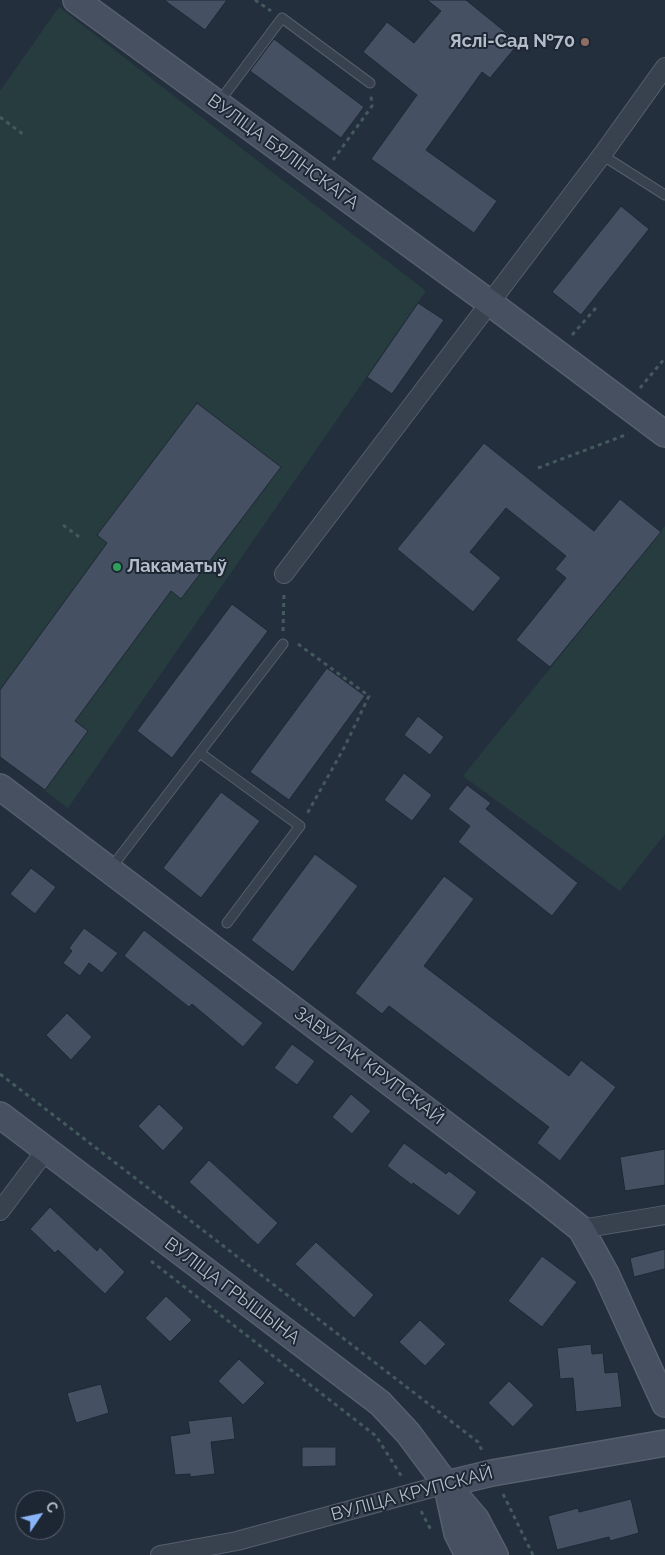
<!DOCTYPE html>
<meta charset="utf-8">
<style>
body{margin:0}
#map{position:relative;width:665px;height:1555px;overflow:hidden;background:#242f3e;font-family:Raleway,sans-serif}
canvas{display:block}
.north{position:absolute;left:15px;top:1490px;width:50px;height:50px;box-sizing:border-box;background:#1d2633;border:1px solid #59626f;border-radius:50%;rotate:56deg;font-size:14px;font-weight:700;line-height:20px;text-align:center;color:#b4bcc9}
.north::after{content:'';display:block;margin:auto;width:18px;height:22px;background:#8ab4f8;clip-path:polygon(50% 0,100% 100%,50% 72%,0 100%)}
</style>
<div id="map">
<canvas width="665" height="1555"></canvas>
<div class="north">С</div>
</div>
<script>
const ctx = document.querySelector('canvas').getContext('2d');
ctx.lineJoin = 'round';
function paint(path, color) { ctx.fillStyle = color; ctx.fill(path, 'evenodd'); }
const toPath = rows => new Path2D(rows.map(r => 'M' + r).join(''));
function stroke(path, color, width, dash) { ctx.strokeStyle = color; ctx.lineWidth = width; ctx.lineCap = dash ? 'butt' : 'round'; ctx.setLineDash(dash || []); ctx.stroke(path); }
function label(font, color, halo, rows, align = 'center') {
  ctx.font = font + ' Raleway,sans-serif'; ctx.lineWidth = 4; ctx.setLineDash([]); ctx.textBaseline = 'middle'; ctx.strokeStyle = halo; ctx.fillStyle = color; for (const [text, x, y, turn = 0] of rows) {
    ctx.save(); ctx.translate(x, y); ctx.rotate((+turn || 0) * Math.PI / 180); ctx.textAlign = isNaN(turn) ? turn : align; if (halo) ctx.strokeText(text, 0, 0); ctx.fillText(text, 0, 0); ctx.restore();
  }
}
const green = toPath([
 [59,7,426,291,68,808,0,757,0,91],
 [665,526,665,834,620,891,463,776]
]);
const building = toPath([
 [164,0,227,0,205,30,164,0],
 [427,0,466,0,519,43,490,78,482,72,426,150,497,201,474,233,371,159,417,95,363,52,387,22,414,43,441,11,427,0],
 [274,39,364,107,341,138,250,71,274,39],
 [621,206,649,229,581,315,552,292,621,206],
 [418,303,444,320,392,394,367,377,418,303],
 [197,403,281,467,181,599,171,591,75,721,88,731,45,790,0,757,0,690,107,543,97,535,197,403],
 [484,443,594,531,620,499,661,532,550,667,516,640,566,578,555,569,566,556,506,508,470,552,501,578,473,612,397,549,484,443],
 [232,604,268,631,172,758,137,731,232,604],
 [327,668,365,696,289,800,250,772,327,668],
 [418,716,444,737,430,755,404,735,418,716],
 [404,773,432,795,412,821,384,800,404,773],
 [467,785,491,803,486,809,578,883,552,916,458,842,470,826,448,809,467,785],
 [221,792,260,821,201,898,163,868,221,792],
 [315,854,358,886,293,972,251,940,315,854],
 [31,868,56,887,35,914,10,894,31,868],
 [444,876,474,899,424,966,569,1076,581,1060,616,1087,560,1161,537,1143,549,1127,389,1006,382,1014,355,993,444,876],
 [84,928,118,953,102,973,89,963,80,976,63,963,72,951,69,948,84,928],
 [144,930,263,1023,243,1047,192,1004,189,1007,124,956,144,930],
 [67,1013,92,1037,71,1060,46,1035,67,1013],
 [292,1044,315,1061,297,1085,274,1068,292,1044],
 [351,1094,371,1111,352,1134,332,1117,351,1094],
 [159,1104,184,1128,163,1151,138,1126,159,1104],
 [404,1143,446,1174,449,1171,477,1192,459,1216,413,1183,412,1185,387,1166,404,1143],
 [665,1149,665,1185,625,1191,620,1157,665,1149],
 [209,1160,278,1223,258,1245,189,1182,209,1160],
 [50,1207,97,1251,100,1247,125,1272,105,1294,58,1250,55,1253,30,1229,50,1207],
 [316,1242,374,1295,354,1318,295,1264,316,1242],
 [665,1249,665,1269,634,1277,630,1258,665,1249],
 [542,1256,577,1282,542,1327,508,1301,542,1256],
 [166,1296,192,1320,170,1342,145,1318,166,1296],
 [420,1320,446,1344,425,1366,399,1342,420,1320],
 [591,1344,592,1354,603,1353,605,1373,618,1372,622,1407,576,1412,573,1378,560,1379,557,1348,591,1344],
 [239,1359,265,1383,243,1405,218,1381,239,1359],
 [509,1381,534,1405,513,1427,488,1403,509,1381],
 [101,1384,109,1413,76,1423,67,1393,101,1384],
 [232,1416,235,1439,211,1442,215,1474,190,1477,190,1474,175,1475,170,1436,190,1433,188,1421,232,1416],
 [302,1447,336,1447,336,1466,302,1467,302,1447],
 [631,1499,639,1533,610,1541,609,1537,557,1550,548,1516,578,1508,579,1512,631,1499]
]);
const path = toPath([
 [255,0,271,11],
 [0,117,24,135],
 [333,160,372,106,371,96],
 [572,335,596,308],
 [640,388,665,358],
 [538,468,628,434],
 [63,525,82,539],
 [283,631,284,592],
 [298,644,369,696,345,746,307,814],
 [0,1074,478,1442,483,1453],
 [151,1261,376,1436,402,1477],
 [503,1494,533,1555],
 [421,1511,432,1532]
]);
const lane = toPath([
 [219,102,282,18,370,83],
 [602,155,665,195],
 [200,753,300,826,227,923],
 [111,868,283,644]
]);
const street = toPath([
 [284,574,602,155,665,67],
 [0,1211,46,1150],
 [581,1229,665,1215],
 [160,1555,237,1541,446,1484]
]);
const secondary = toPath([
 [76,0,490,303,665,434],
 [0,787,537,1194,581,1229,606,1274,665,1404],
 [0,1115,380,1403,408,1433,446,1484,476,1519,495,1555],
 [446,1484,492,1473,665,1443],
 [447,1487,457,1533,468,1555]
]);
const markers = [
 [585,42,5,"#8d6e63"],
 [117,567,5,"#2e9e5b"]
];
const poiNames = [
 ["Яслі-Сад №70",575,42],
 ["Лакаматыў",127,567,"left"]
];
const streetNames = [
 ["ВУЛІЦА БЯЛІНСКАГА",283,152,36],
 ["ЗАВУЛАК КРУПСКАЙ",369,1066,37],
 ["ВУЛІЦА ГРЫШЫНА",232,1291,37],
 ["ВУЛІЦА КРУПСКАЙ",412,1494,-15]
];
paint(green, '#263c3f');
paint(building, '#455162');
stroke(building, '#1f2835', 1);
stroke(lane, '#565f6c', 11);
stroke(street, '#565f6c', 20);
stroke(secondary, '#565f6c', 28);
stroke(path, '#44595c', 3, [4, 4]);
stroke(lane, '#38414e', 9);
stroke(street, '#38414e', 18);
stroke(secondary, '#465061', 25);
for (const [x, y, r, color] of markers) { const dot = new Path2D(); dot.arc(x, y, r, 0, 2 * Math.PI); ctx.fillStyle = color; ctx.fill(dot); stroke(dot, '#1d2633', 2); }
label('bold 18px', '#b4bcc9', '#1d2633', poiNames, 'right');
label('18px', '#b4bcc9', '#1d2633', streetNames);
</script>
